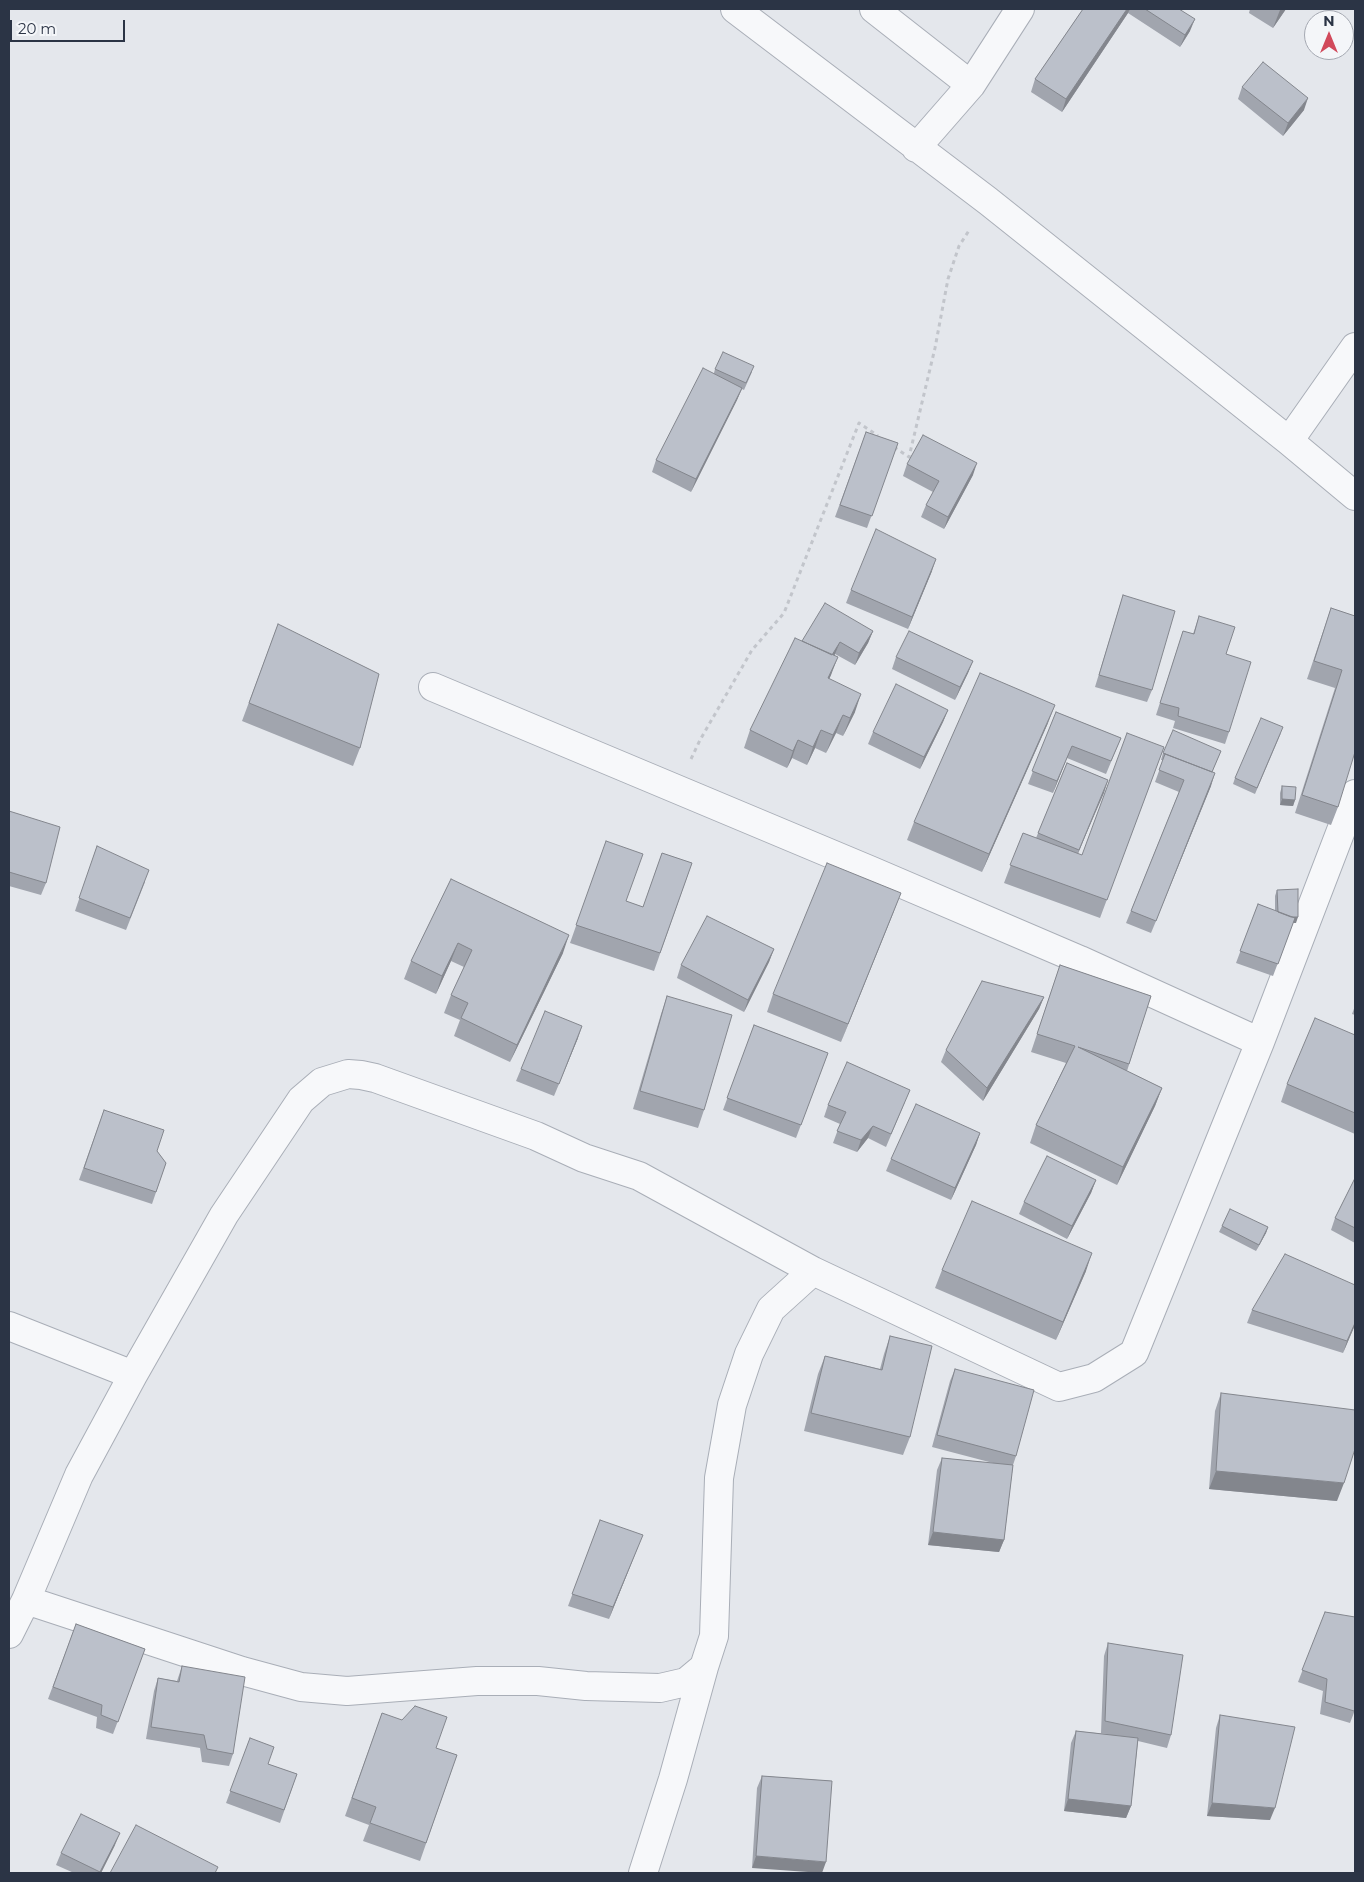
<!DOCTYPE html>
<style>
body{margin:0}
#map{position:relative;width:1364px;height:1882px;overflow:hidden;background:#e4e7ec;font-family:Montserrat,sans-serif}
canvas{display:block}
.frame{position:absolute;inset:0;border:10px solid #2b3445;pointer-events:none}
.north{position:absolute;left:1304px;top:10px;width:50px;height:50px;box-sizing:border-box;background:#f4f6f9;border:1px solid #a4a8b1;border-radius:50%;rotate:0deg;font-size:14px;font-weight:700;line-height:20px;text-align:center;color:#2b3445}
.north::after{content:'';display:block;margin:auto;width:18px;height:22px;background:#d1495b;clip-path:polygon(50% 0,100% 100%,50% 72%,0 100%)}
.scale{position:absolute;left:10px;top:20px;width:115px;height:22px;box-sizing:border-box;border:2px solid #2b3445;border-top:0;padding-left:6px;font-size:15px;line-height:18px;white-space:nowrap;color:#2b3445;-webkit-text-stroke:4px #f4f6f9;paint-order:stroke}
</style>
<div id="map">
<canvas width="1364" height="1882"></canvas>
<div class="frame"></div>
<div class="north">N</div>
<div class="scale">20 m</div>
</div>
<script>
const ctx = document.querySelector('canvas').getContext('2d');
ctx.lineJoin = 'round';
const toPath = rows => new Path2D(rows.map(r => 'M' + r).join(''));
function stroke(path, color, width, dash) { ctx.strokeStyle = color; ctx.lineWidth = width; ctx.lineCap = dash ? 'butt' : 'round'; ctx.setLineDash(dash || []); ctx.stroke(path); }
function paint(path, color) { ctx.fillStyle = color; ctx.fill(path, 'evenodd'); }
const path = toPath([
 [894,447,909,457,935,348,948,279,959,246,970,229],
 [691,759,700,740,752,650,784,613,859,423,878,436]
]);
const minor = toPath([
 [735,9,988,201,1289,441,1355,496],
 [874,9,971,85],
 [916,148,971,85,1020,9],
 [1289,441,1355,347],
 [433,687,872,871,1080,960,1260,1042],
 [9,1326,133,1375],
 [26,1600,242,1671,301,1687,347,1691,477,1681,538,1681,586,1686,660,1688,686,1682,704,1667,714,1636,719,1478,732,1405,749,1354,771,1309,813,1271],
 [9,1634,26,1600,79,1475,133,1375,224,1215,301,1100,322,1082,348,1074,361,1075,375,1078,536,1136,584,1158,639,1176,813,1271,1059,1387,1094,1378,1134,1353,1260,1042,1355,794],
 [643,1873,673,1779,704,1667]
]);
const wall = toPath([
 [1083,9,1179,9,1190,31,1180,47,1128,13,1062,112,1031,92,1035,79],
 [1250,9,1286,9,1273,28,1249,13],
 [1242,87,1304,110,1283,136,1238,99],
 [715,369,752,372,744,390,742,389,737,400,691,492,652,472,656,460,714,373],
 [866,432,898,443,867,528,835,517],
 [907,464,973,475,944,529,921,517,926,505,933,492,903,476],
 [932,571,908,629,846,603,851,590],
 [1123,595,1152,690,1147,702,1095,687,1119,608],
 [1331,608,1355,616,1338,807,1331,825,1295,813,1335,688,1307,679],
 [1199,616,1226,654,1229,732,1225,744,1173,728,1175,721,1156,715,1183,631,1193,634],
 [278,624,360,748,353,766,242,721],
 [873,631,868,643,855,665,835,654,834,656,831,675,829,679,855,712,843,736,836,733,826,753,815,748,807,765,792,758,787,768,744,748,750,730,802,641],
 [896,657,973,661,968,673,955,700,892,669],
 [948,710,943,722,920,769,868,744,873,732],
 [1056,712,1121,738,1106,774,1067,758,1053,793,1028,784],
 [1048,723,982,872,907,840,914,822],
 [1281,733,1255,794,1233,784,1235,778],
 [1164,747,1100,918,1004,883,1023,833,1036,838,1067,763,1108,780,1078,854,1082,855],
 [1221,751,1212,772,1211,786,1151,933,1126,923,1179,792,1155,782,1163,760,1161,760,1163,753],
 [1282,786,1295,800,1293,806,1280,805,1280,793],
 [9,811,46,883,41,895,9,886],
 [606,841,626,901,643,907,662,853,692,863,654,971,570,943],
 [97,846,145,882,126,930,75,911],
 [451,879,563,953,510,1062,454,1036,460,1020,444,1013,451,995,464,967,451,961,436,994,404,979,411,961],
 [1277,890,1296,923,1293,923,1273,976,1236,963,1258,904,1275,911,1275,896],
 [894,911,841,1042,767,1012,773,994],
 [774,949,769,962,744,1012,677,978,681,965],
 [1060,965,1151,996,1127,1071,1162,1088,1155,1106,1117,1185,1030,1143,1036,1125,1066,1063,1031,1052],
 [667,996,704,1110,698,1128,633,1109,661,1014],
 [1044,997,1039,1009,983,1101,941,1062,946,1050],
 [1355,1006,1355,1015,1352,1014],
 [754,1025,828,1053,796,1138,723,1110],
 [1355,1035,1355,1134,1281,1102,1287,1084],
 [578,1038,554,1096,516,1081,521,1069],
 [905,1102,886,1147,868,1138,857,1152,833,1143,840,1124,824,1117,828,1105],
 [104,1110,157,1151,166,1163,152,1204,79,1180],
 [980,1133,976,1145,951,1200,886,1171,891,1159],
 [1355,1178,1355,1243,1331,1230,1335,1218],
 [1096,1180,1091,1193,1067,1239,1019,1214,1024,1202],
 [1222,1226,1268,1227,1266,1233,1256,1251,1219,1232],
 [942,1270,1086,1271,1056,1340,935,1288],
 [1252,1310,1355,1325,1343,1353,1247,1323],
 [890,1336,910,1437,903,1455,804,1431,818,1374,825,1356,880,1369,884,1354],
 [955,1369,1016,1456,1013,1465,1004,1540,999,1552,928,1545,937,1470,942,1458,993,1463,932,1447,950,1381],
 [1221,1393,1337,1501,1209,1489,1215,1411],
 [600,1520,638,1547,609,1619,568,1606],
 [1325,1612,1355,1710,1350,1723,1320,1714,1323,1691,1298,1682],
 [76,1624,145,1649,113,1734,96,1728,97,1717,48,1699],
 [1108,1643,1171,1735,1167,1748,1138,1741,1131,1806,1126,1818,1064,1811,1071,1743,1076,1731,1107,1734,1101,1733,1104,1656],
 [182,1666,233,1754,229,1766,202,1762,200,1748,146,1739,154,1691,158,1678,177,1681],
 [382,1713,436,1748,457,1755,420,1861,363,1841,369,1825,345,1816],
 [1220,1715,1270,1820,1207,1816,1216,1728],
 [250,1738,268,1764,297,1774,280,1823,226,1803],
 [762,1776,832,1781,752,1868,757,1788],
 [115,1845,101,1873,74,1873,56,1865,61,1853]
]);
const shadedWall = toPath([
 [1127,9,1130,9,1128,13,1062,112,1066,99],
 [1280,9,1286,9,1273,28,1280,10],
 [1195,19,1190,31,1180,47,1185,35],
 [1308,98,1304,110,1283,136,1288,123],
 [742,388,737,400,691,492,696,479],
 [977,463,973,475,944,529,948,517],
 [936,559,932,571,908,629,912,617],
 [873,631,868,643,855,665,859,653],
 [840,642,835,654,825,672,829,660],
 [838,657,831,675,821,696,828,678],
 [973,661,968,673,955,700,960,687],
 [861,694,855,712,843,736,850,718],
 [1055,705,1048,723,982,872,989,854],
 [948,710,943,722,920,769,924,757],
 [843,715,836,733,826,753,833,735],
 [821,730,815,748,807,765,813,747],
 [798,740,792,758,787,768,793,751],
 [1072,746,1067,758,1053,793,1057,781],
 [1215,773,1211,786,1151,933,1156,921],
 [1108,780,1104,793,1074,862,1079,850],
 [1282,799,1295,800,1293,806,1280,805],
 [901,893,894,911,841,1042,848,1024],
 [1278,917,1298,917,1296,923,1293,923,1273,976,1293,923],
 [569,935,563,953,510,1062,517,1045],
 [458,943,451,961,436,994,442,976],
 [774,949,769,962,744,1012,748,1000],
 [1044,997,1039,1009,983,1101,987,1088],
 [582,1026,578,1038,554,1096,559,1084],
 [1162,1088,1155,1106,1117,1185,1123,1167],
 [873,1126,868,1138,857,1152,861,1140],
 [980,1133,976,1145,951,1200,955,1188],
 [1096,1180,1091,1193,1067,1239,1072,1226],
 [1268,1227,1266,1233,1256,1251],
 [1092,1253,1086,1271,1056,1340,1063,1322],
 [1355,1323,1355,1325,1343,1353,1347,1341],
 [1216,1471,1344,1483,1337,1501,1209,1489],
 [933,1532,1004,1540,999,1552,928,1545],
 [643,1535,638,1547,609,1619,613,1607],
 [1068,1799,1131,1806,1126,1818,1064,1811],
 [1212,1803,1275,1808,1270,1820,1207,1816],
 [120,1833,115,1845,101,1873,99,1873],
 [756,1856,826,1862,822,1873,752,1868]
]);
const building = toPath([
 [1083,9,1127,9,1066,99,1035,79,1083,9],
 [1145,9,1179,9,1195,19,1185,35,1145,9],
 [1263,62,1308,98,1288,123,1242,87,1263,62],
 [723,352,754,366,746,383,715,369,723,352],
 [703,368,742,388,696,479,656,460,703,368],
 [866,432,898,443,872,516,840,505,866,432],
 [923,435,977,463,948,517,926,505,939,481,907,464,923,435],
 [876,529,936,559,912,617,851,590,876,529],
 [1123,595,1175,611,1152,690,1099,675,1123,595],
 [825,603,873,631,859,653,840,642,832,655,802,641,825,603],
 [1331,608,1355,616,1355,752,1338,807,1302,795,1342,670,1314,661,1331,608],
 [1199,616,1235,627,1226,654,1251,662,1229,732,1178,716,1179,708,1160,703,1183,631,1194,634,1199,616],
 [278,624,379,674,360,748,249,703,278,624],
 [909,631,973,661,960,687,896,657,909,631],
 [795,638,838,657,828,678,861,694,850,718,843,715,833,735,821,730,813,747,798,740,793,751,750,730,795,638],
 [980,673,1055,705,989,854,914,822,980,673],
 [896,684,948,710,924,757,873,732,896,684],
 [1056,712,1121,738,1111,761,1072,746,1057,781,1032,771,1056,712],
 [1261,718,1283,727,1257,788,1235,778,1261,718],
 [1173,730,1221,751,1212,772,1163,753,1173,730],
 [1127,733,1164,747,1107,900,1010,865,1023,833,1082,855,1127,733],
 [1165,754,1215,773,1156,921,1131,911,1184,780,1159,770,1165,754],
 [1067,763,1108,780,1079,850,1038,833,1067,763],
 [1282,786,1296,787,1295,800,1282,799,1282,786],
 [9,811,60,827,46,883,9,872,9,811],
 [606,841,643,854,626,901,643,907,662,853,692,863,660,953,576,925,606,841],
 [97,846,149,870,130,918,79,898,97,846],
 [827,863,901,893,848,1024,773,994,827,863],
 [451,879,569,935,517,1045,461,1018,468,1003,451,995,472,950,458,943,442,976,411,961,451,879],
 [1298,889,1298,917,1291,917,1278,912,1277,890,1298,889],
 [1258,904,1295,918,1278,964,1240,951,1258,904],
 [707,916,774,949,748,1000,681,965,707,916],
 [1060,965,1151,996,1129,1064,1078,1047,1162,1088,1123,1167,1036,1125,1075,1046,1037,1034,1060,965],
 [982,981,1044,997,987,1088,946,1050,982,981],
 [667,996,732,1015,704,1110,640,1091,667,996],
 [545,1011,582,1026,559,1084,521,1069,545,1011],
 [1315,1018,1355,1035,1355,1113,1287,1084,1315,1018],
 [754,1025,828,1053,801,1125,727,1098,754,1025],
 [847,1062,910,1090,891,1134,873,1126,861,1140,837,1131,846,1112,828,1105,847,1062],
 [916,1104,980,1133,955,1188,891,1159,916,1104],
 [104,1110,164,1130,157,1151,166,1163,156,1192,84,1168,104,1110],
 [1047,1156,1096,1180,1072,1226,1024,1202,1047,1156],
 [1355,1178,1355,1228,1335,1218,1355,1178],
 [972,1201,1092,1253,1063,1322,942,1270,972,1201],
 [1230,1209,1268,1227,1259,1245,1222,1226,1230,1209],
 [1285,1254,1355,1285,1355,1323,1347,1341,1252,1310,1285,1254],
 [890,1336,932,1346,910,1437,811,1413,825,1356,882,1370,890,1336],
 [955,1369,1034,1390,1016,1456,937,1435,955,1369],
 [1221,1393,1355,1410,1355,1449,1344,1483,1216,1471,1221,1393],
 [942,1458,1013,1465,1004,1540,933,1532,942,1458],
 [600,1520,643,1535,613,1607,572,1594,600,1520],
 [1325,1612,1355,1617,1355,1709,1354,1711,1325,1702,1327,1679,1302,1670,1325,1612],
 [76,1624,145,1649,118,1722,101,1715,102,1705,53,1687,76,1624],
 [1108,1643,1183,1655,1171,1735,1105,1721,1108,1643],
 [182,1666,245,1677,233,1754,207,1749,204,1735,151,1727,158,1678,179,1682,182,1666],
 [415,1706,447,1717,436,1748,457,1755,426,1843,370,1823,376,1807,352,1798,382,1713,402,1720,415,1706],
 [1220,1715,1295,1727,1275,1808,1212,1803,1220,1715],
 [1076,1731,1138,1738,1131,1806,1068,1799,1076,1731],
 [250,1738,274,1747,268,1764,297,1774,284,1810,230,1791,250,1738],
 [762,1776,832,1781,826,1862,756,1856,762,1776],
 [81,1814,120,1833,100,1872,61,1853,81,1814],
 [136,1825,218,1867,215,1873,110,1873,136,1825]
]);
stroke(minor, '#a9aeb7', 30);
stroke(path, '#c2c5cb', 3, [4, 4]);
stroke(minor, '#f7f8fa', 28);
paint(wall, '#a1a5ae');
paint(shadedWall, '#83868d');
paint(building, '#bbc0ca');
stroke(building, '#83868d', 1);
</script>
